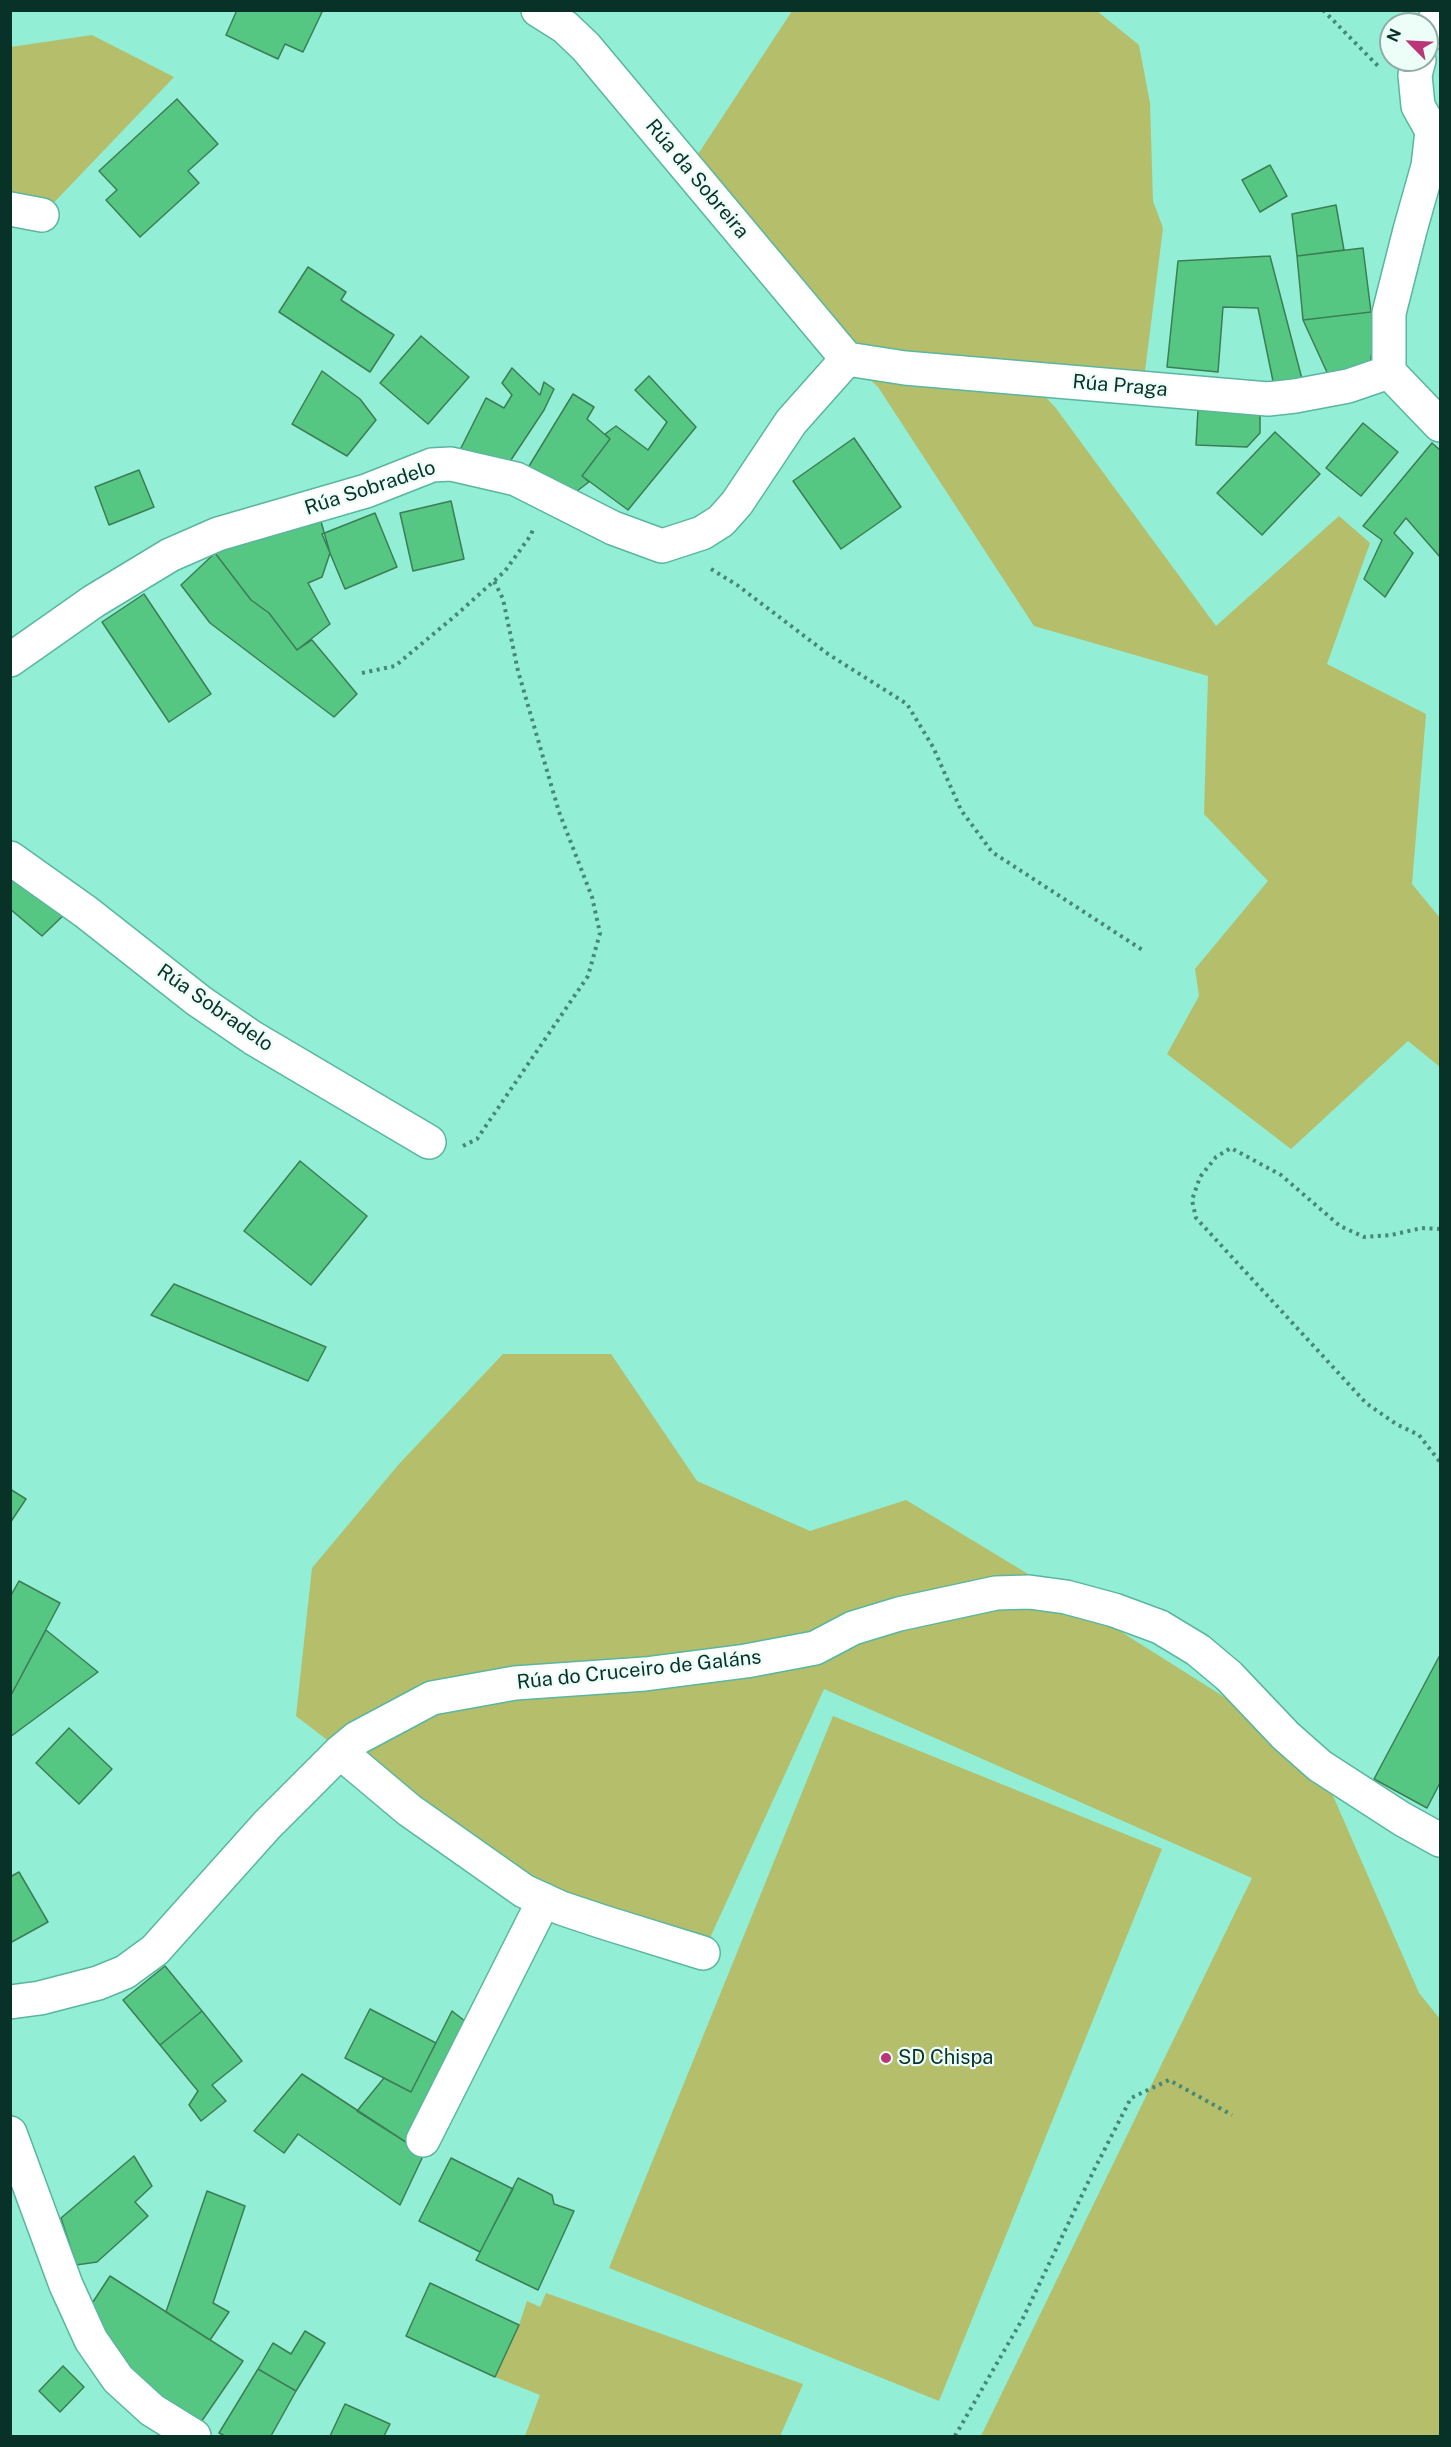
<!DOCTYPE html>
<meta charset="utf-8">
<style>
body{margin:0}
#map{position:relative;width:1451px;height:2447px;overflow:hidden;background:#92eed4;font-family:"Public Sans",sans-serif}
canvas{display:block}
.frame{position:absolute;inset:0;border:12px solid #083128;pointer-events:none}
.north{position:absolute;left:1379px;top:12px;width:60px;height:60px;box-sizing:border-box;background:#edfef9;border:2px solid #91aca5;border-radius:50%;rotate:294deg;font-size:16px;font-weight:700;line-height:24px;text-align:center;color:#083128}
.north::after{content:'';display:block;margin:auto;width:21px;height:27px;background:#bb3578;clip-path:polygon(50% 0,100% 100%,50% 72%,0 100%)}
</style>
<div id="map">
<canvas width="1451" height="2447"></canvas>
<div class="frame"></div>
<div class="north">N</div>
</div>
<script>
const ctx = document.querySelector('canvas').getContext('2d');
ctx.lineJoin = 'round';
function paint(path, color) { ctx.fillStyle = color; ctx.fill(path, 'evenodd'); }
const toPath = rows => new Path2D(rows.map(r => 'M' + r).join(''));
function stroke(path, color, width, dash) { ctx.strokeStyle = color; ctx.lineWidth = width; ctx.lineCap = dash ? 'butt' : 'round'; ctx.setLineDash(dash || []); ctx.stroke(path); }
function label(font, color, halo, rows, align = 'center') {
  ctx.font = font + ' "Public Sans",sans-serif'; ctx.lineWidth = 4.5; ctx.setLineDash([]); ctx.textBaseline = 'middle'; ctx.strokeStyle = halo; ctx.fillStyle = color; for (const [text, x, y, turn = 0] of rows) {
    ctx.save(); ctx.translate(x, y); ctx.rotate((+turn || 0) * Math.PI / 180); ctx.textAlign = isNaN(turn) ? turn : align; if (halo) ctx.strokeText(text, 0, 0); ctx.fillText(text, 0, 0); ctx.restore();
  }
}
const green = toPath([
 [792,11,1097,11,1139,45,1150,103,1153,201,1163,228,1143,387,1028,379,1055,407,1216,626,1339,516,1370,543,1327,664,1426,714,1412,884,1440,918,1440,1067,1408,1041,1291,1149,1167,1054,1199,996,1195,969,1268,881,1204,814,1208,676,1034,626,878,387,847,359,689,168],
 [92,35,174,77,42,215,11,209,11,47],
 [503,1354,611,1354,697,1481,810,1531,906,1500,1066,1597,1286,1736,1320,1766,1419,1993,1440,2019,1440,2436,981,2436,1252,1878,824,1689,703,1953,503,1875,296,1716,312,1568,399,1464],
 [833,1716,1162,1849,939,2401,609,2268],
 [546,2293,803,2384,780,2436,525,2436,540,2395,495,2377,519,2325,527,2301,540,2307]
]);
const building = toPath([
 [237,10,323,10,303,52,285,44,278,59,226,35,237,10],
 [177,99,218,144,188,171,199,183,140,237,106,200,117,190,99,171,177,99],
 [1270,165,1287,196,1260,212,1242,180,1270,165],
 [1336,205,1344,250,1297,256,1292,214,1336,205],
 [1363,248,1371,312,1303,320,1297,256,1363,248],
 [1270,256,1302,379,1274,386,1258,308,1223,307,1218,372,1167,367,1178,261,1270,256],
 [308,267,346,292,341,300,394,335,370,372,279,312,308,267],
 [1379,308,1370,364,1331,381,1303,320,1371,312,1379,308],
 [421,336,469,377,428,424,380,383,421,336],
 [512,368,540,395,544,382,554,389,544,410,505,469,459,452,486,398,504,408,512,395,502,383,512,368],
 [322,371,360,399,376,420,347,456,292,424,322,371],
 [649,376,696,427,628,510,582,476,610,439,605,434,616,426,648,450,667,422,635,390,649,376],
 [573,394,594,407,587,419,610,439,582,476,589,482,573,494,526,471,573,394],
 [1198,410,1260,413,1260,433,1247,447,1196,445,1198,410],
 [1363,423,1398,452,1361,496,1326,468,1363,423],
 [1275,432,1320,474,1262,535,1217,493,1275,432],
 [854,438,901,507,841,549,793,481,854,438],
 [1432,443,1440,450,1440,557,1406,518,1394,533,1413,553,1385,597,1364,579,1382,540,1363,526,1432,443],
 [139,470,154,507,109,525,95,487,139,470],
 [451,501,464,559,413,571,400,513,451,501],
 [375,513,397,567,345,589,322,534,375,513],
 [320,518,330,553,322,577,308,583,330,624,297,650,269,613,251,600,215,553,320,518],
 [215,553,251,600,269,613,297,650,312,640,357,694,334,717,210,623,181,585,215,553],
 [144,594,211,694,169,722,102,622,144,594],
 [10,872,69,910,42,936,10,909,10,872],
 [300,1161,367,1216,311,1285,244,1231,300,1161],
 [174,1284,326,1347,308,1381,151,1315,174,1284],
 [10,1489,26,1499,10,1523,10,1489],
 [19,1581,60,1603,10,1697,10,1597,19,1581],
 [46,1630,98,1672,10,1737,10,1697,46,1630],
 [1440,1655,1440,1783,1427,1808,1374,1779,1440,1655],
 [69,1728,112,1769,79,1804,36,1763,69,1728],
 [19,1872,48,1922,10,1943,10,1877,19,1872],
 [165,1966,202,2011,160,2045,123,2000,165,1966],
 [370,2009,436,2043,411,2092,345,2058,370,2009],
 [202,2011,242,2061,212,2085,226,2101,201,2121,189,2105,198,2091,160,2045,202,2011],
 [452,2011,470,2025,409,2144,357,2111,384,2078,411,2092,452,2011],
 [302,2074,424,2154,400,2205,298,2134,284,2153,254,2131,302,2074],
 [134,2156,152,2186,135,2202,148,2216,97,2262,76,2265,61,2218,134,2156],
 [451,2158,513,2189,480,2252,419,2221,451,2158],
 [518,2178,552,2195,554,2204,574,2211,538,2290,476,2260,518,2178],
 [207,2191,245,2206,213,2303,229,2312,210,2340,166,2312,207,2191],
 [110,2276,243,2361,199,2425,168,2406,127,2365,89,2308,110,2276],
 [430,2283,519,2325,495,2377,406,2336,430,2283],
 [305,2331,325,2343,296,2391,258,2369,273,2343,291,2354,305,2331],
 [63,2366,84,2387,60,2412,39,2391,63,2366],
 [258,2369,296,2391,271,2436,225,2436,219,2433,258,2369],
 [345,2404,390,2424,384,2436,330,2436,345,2404]
]);
const path = toPath([
 [1323,10,1379,67],
 [711,569,737,585,828,654,907,704,933,747,961,810,992,852,1144,951],
 [362,673,395,666,455,616,505,571,531,535,533,529],
 [463,1146,477,1139,588,976,600,933,592,897,559,812,518,671,503,599,494,581],
 [1440,1229,1422,1228,1391,1235,1364,1237,1340,1226,1281,1175,1231,1148,1216,1157,1200,1177,1192,1200,1196,1218,1366,1403,1396,1424,1419,1435,1440,1462],
 [955,2436,1023,2318,1094,2170,1131,2098,1169,2080,1232,2115]
]);
const minor = toPath([
 [538,10,565,27,586,47,847,359],
 [1427,36,1440,10],
 [10,209,42,215],
 [847,359,905,368,1268,399,1295,396,1348,386,1389,372,1440,425],
 [1389,372,1389,313,1410,230,1428,166,1432,131,1418,106,1415,75,1419,60],
 [10,660,94,601,170,555,218,534,366,491,432,465,451,464,516,479,613,528,662,546,702,533,721,521,737,503,791,422,847,359],
 [10,858,86,912,199,1001,253,1038,429,1142],
 [340,1752,409,1810,524,1891,561,1908,603,1922,703,1953],
 [10,2002,40,1998,98,1983,125,1972,155,1950,267,1825,340,1752,357,1738,432,1698,515,1683,645,1674,746,1661,815,1648,853,1628,899,1614,996,1593,1029,1592,1066,1597,1114,1610,1160,1627,1198,1650,1229,1676,1286,1736,1320,1766,1402,1819,1440,1840],
 [10,2133,66,2285,91,2340,118,2379,152,2410,194,2436],
 [423,2140,544,1900]
]);
const markers = [
 [886,2058,6,"#bb3578"]
];
const streetNames = [
 ["Rúa da Sobreira",697,179,50],
 ["Rúa Praga",1120,386,5],
 ["Rúa Sobradelo",370,488,-18],
 ["Rúa Sobradelo",215,1008,35],
 ["Rúa do Cruceiro de Galáns",639,1670,-6]
];
const poiNames = [
 ["SD Chispa",898,2058]
];
paint(green, '#b4be6b');
paint(building, '#56c683');
stroke(building, '#3b7e55', 1.5);
stroke(minor, '#5ab69f', 36);
stroke(path, '#478776', 4, [3, 4.5]);
stroke(minor, '#fff', 33);
for (const [x, y, r, color] of markers) { const dot = new Path2D(); dot.arc(x, y, r, 0, 2 * Math.PI); ctx.fillStyle = color; ctx.fill(dot); stroke(dot, '#edfef9', 2); }
label('20px', '#083128', '#edfef9', streetNames);
label('20px', '#083128', '#edfef9', poiNames, 'left');
</script>
